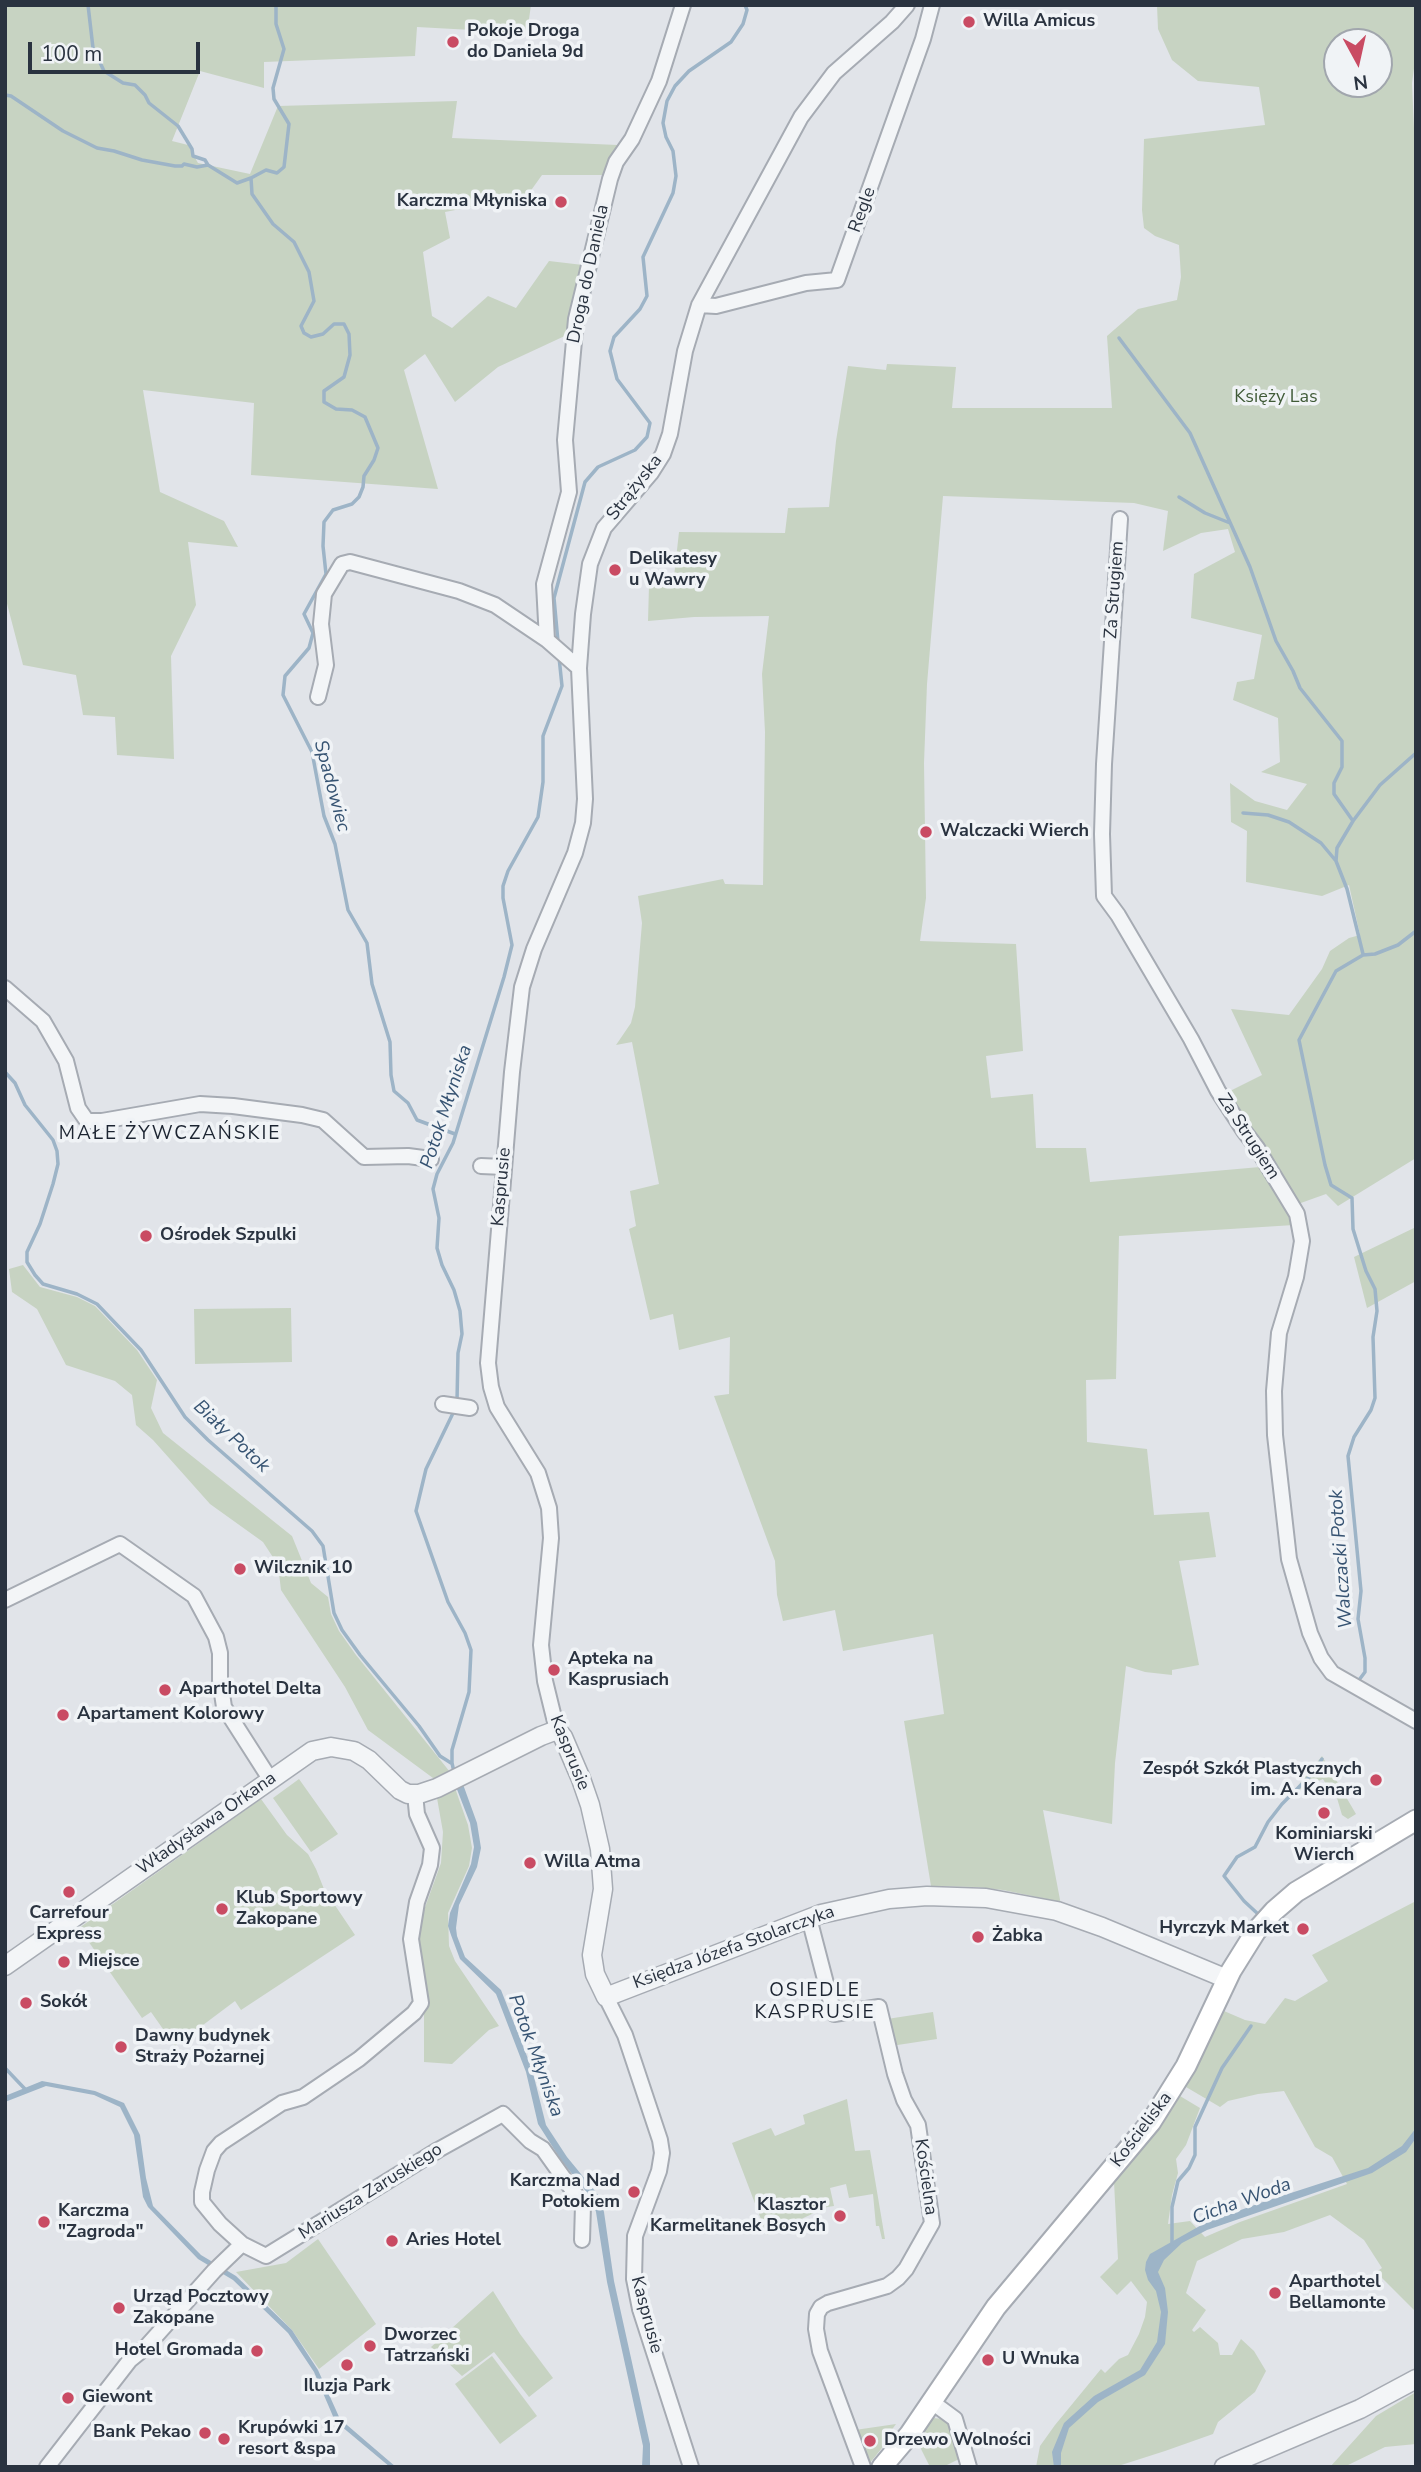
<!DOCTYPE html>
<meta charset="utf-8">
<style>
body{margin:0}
#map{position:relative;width:1421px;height:2472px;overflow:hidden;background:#e1e4e9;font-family:"Nunito Sans",sans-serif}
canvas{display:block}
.frame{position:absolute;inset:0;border:7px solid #2a3340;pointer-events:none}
.north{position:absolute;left:1323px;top:28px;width:70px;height:70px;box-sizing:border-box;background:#f0f3f6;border:2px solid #a1a6ad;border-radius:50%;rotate:172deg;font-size:19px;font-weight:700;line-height:28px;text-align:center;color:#2a3340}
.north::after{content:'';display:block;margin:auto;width:24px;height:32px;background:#c94b63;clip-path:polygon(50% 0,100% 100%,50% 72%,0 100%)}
.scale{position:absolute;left:28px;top:42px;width:172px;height:32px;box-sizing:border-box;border:4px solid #2a3340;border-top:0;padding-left:9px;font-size:21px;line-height:24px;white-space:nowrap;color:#2a3340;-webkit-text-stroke:5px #f0f3f6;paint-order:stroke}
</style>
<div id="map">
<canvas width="1421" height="2472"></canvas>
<div class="frame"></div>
<div class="north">N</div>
<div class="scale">100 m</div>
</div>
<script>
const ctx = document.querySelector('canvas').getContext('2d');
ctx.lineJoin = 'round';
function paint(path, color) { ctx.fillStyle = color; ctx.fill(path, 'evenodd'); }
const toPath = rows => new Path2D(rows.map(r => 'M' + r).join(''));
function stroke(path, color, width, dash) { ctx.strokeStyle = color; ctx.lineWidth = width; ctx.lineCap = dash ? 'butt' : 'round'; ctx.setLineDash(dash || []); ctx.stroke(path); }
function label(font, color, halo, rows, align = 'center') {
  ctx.font = font + ' "Nunito Sans",sans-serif'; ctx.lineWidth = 7; ctx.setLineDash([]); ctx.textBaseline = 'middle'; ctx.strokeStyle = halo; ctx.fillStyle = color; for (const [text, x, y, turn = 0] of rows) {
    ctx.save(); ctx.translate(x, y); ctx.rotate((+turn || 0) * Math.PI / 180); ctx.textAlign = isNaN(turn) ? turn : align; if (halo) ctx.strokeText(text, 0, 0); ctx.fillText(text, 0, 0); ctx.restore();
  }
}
const green = toPath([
 [5,5,531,5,527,33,417,27,415,56,264,62,264,88,200,71,172,141,188,145,198,163,250,174,278,106,457,101,452,138,618,145,602,175,542,175,527,196,445,212,450,238,423,252,432,316,452,328,488,296,516,308,549,261,583,265,569,334,498,367,455,402,425,354,404,370,438,489,251,475,254,403,143,390,160,492,224,521,238,547,188,542,196,605,171,656,174,759,117,755,115,717,83,715,76,675,23,665,5,596],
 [1157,5,1416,5,1416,54,1412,83,1416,174,1416,1158,1338,1206,1326,1194,1298,1204,1226,1093,1262,1075,1231,1009,1289,1015,1322,969,1330,951,1349,938,1360,935,1349,885,1322,896,1246,882,1247,831,1231,822,1230,783,1255,801,1287,810,1307,784,1261,772,1280,762,1278,718,1233,700,1237,682,1254,679,1262,635,1191,618,1194,574,1235,552,1228,529,1201,533,1163,551,1168,511,1134,503,943,496,927,684,924,763,926,898,920,941,1016,944,1023,1051,986,1056,991,1098,1033,1094,1036,1148,1086,1148,1090,1182,1260,1167,1278,1190,1294,1225,1119,1236,1116,1379,1086,1380,1087,1442,1147,1449,1154,1515,1209,1512,1216,1557,1179,1561,1199,1665,1172,1670,1172,1675,1145,1672,1126,1666,1115,1763,1112,1824,1043,1810,1061,1905,1049,1902,1047,1899,1003,1890,976,1887,931,1886,904,1721,944,1714,933,1634,843,1651,835,1610,783,1621,777,1595,775,1561,714,1396,729,1394,730,1337,679,1350,673,1314,650,1320,629,1229,636,1226,630,1191,659,1184,632,1042,616,1045,631,1023,635,1007,642,923,638,896,723,879,725,884,763,885,765,732,762,674,769,616,694,617,648,621,649,586,673,586,679,532,785,533,788,508,829,507,836,441,848,366,886,370,887,364,956,367,952,408,1112,408,1107,336,1138,309,1177,300,1181,277,1179,245,1155,236,1144,228,1142,210,1144,139,1265,125,1259,87,1198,81,1172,60,1158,29],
 [1337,42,1379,42,1379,84,1337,84],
 [1416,1227,1416,1281,1367,1308,1354,1257],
 [23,1265,40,1287,77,1297,95,1306,137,1350,157,1380,151,1408,163,1433,292,1536,311,1583,328,1597,331,1614,339,1631,356,1655,450,1772,437,1781,368,1730,345,1687,281,1590,278,1565,263,1542,210,1504,153,1440,136,1425,132,1395,115,1381,66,1365,37,1309,12,1292,9,1269],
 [291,1308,292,1362,195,1364,194,1309],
 [1322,1756,1356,1814,1348,1819,1342,1815,1337,1798,1334,1798,1323,1779,1292,1793],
 [299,1779,338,1834,311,1852,273,1798],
 [455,1788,468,1825,472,1848,469,1866,448,1913,449,1946,455,1961,499,2026,489,2030,452,2064,424,2062,424,2013,429,2005,418,1935,423,1913,441,1863,443,1832,437,1798],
 [261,1799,287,1835,308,1854,316,1869,324,1889,355,1935,241,2010,235,2001,175,2046,151,2012,142,2018,79,1928],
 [1416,1901,1416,2312,1376,2272,1382,2268,1364,2240,1330,2215,1284,2232,1242,2239,1197,2261,1186,2293,1206,2310,1192,2330,1194,2332,1200,2327,1218,2343,1220,2355,1232,2355,1241,2339,1254,2351,1266,2371,1255,2392,1218,2422,1213,2434,1165,2451,1115,2467,1036,2467,1040,2446,1055,2425,1101,2369,1105,2373,1119,2359,1128,2355,1139,2334,1145,2317,1147,2302,1131,2281,1117,2295,1100,2277,1118,2259,1114,2182,1162,2125,1180,2096,1200,2108,1186,2145,1176,2159,1178,2173,1172,2195,1168,2224,1190,2221,1205,2237,1240,2222,1347,2184,1332,2157,1315,2147,1284,2091,1258,2094,1228,2101,1220,2107,1186,2087,1224,2011,1245,2020,1265,2024,1285,1998,1295,2001,1328,1981,1312,1955],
 [933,2012,937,2039,891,2046,887,2019],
 [847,2099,855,2151,870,2150,885,2239,882,2239,879,2226,876,2226,873,2194,849,2198,846,2184,830,2188,834,2206,827,2207,767,2235,732,2143,771,2128,775,2136,805,2124,803,2115],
 [318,2239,376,2324,319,2369,292,2330,236,2272,286,2263],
 [493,2291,520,2334,553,2378,529,2397,494,2352,462,2376,431,2347],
 [492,2356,537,2416,500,2444,455,2384],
 [1416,2392,1416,2444,1385,2447,1344,2467,1330,2467,1376,2416],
 [933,2418,944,2419,954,2427,963,2457,943,2467,930,2467,917,2441],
 [896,2424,891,2431,894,2433,869,2464,866,2461,855,2430]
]);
const water = toPath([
 [460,1776,477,1823,481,1848,477,1867,459,1905,456,1928,457,1936,465,1957,501,1990,532,2069,546,2125,567,2157,599,2196,604,2212,614,2281,650,2444,650,2467,642,2467,643,2446,607,2282,596,2212,592,2199,561,2160,538,2124,526,2072,496,1994,460,1959,451,1935,448,1926,450,1913,471,1864,474,1847,470,1823,453,1779],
 [42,2081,95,2091,124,2103,140,2135,146,2178,153,2206,201,2255,236,2276,292,2330,318,2370,340,2419,396,2467,390,2467,335,2421,314,2372,288,2333,233,2280,198,2259,148,2207,143,2197,134,2135,120,2107,94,2095,46,2086,5,2102,5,2096],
 [1416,2128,1416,2138,1406,2152,1372,2173,1207,2230,1182,2243,1164,2260,1158,2272,1165,2288,1168,2312,1165,2344,1145,2375,1098,2402,1069,2428,1061,2453,1061,2467,1054,2467,1052,2452,1064,2423,1094,2396,1140,2370,1157,2342,1161,2312,1156,2291,1148,2280,1145,2270,1146,2262,1150,2254,1205,2223,1260,2203,1368,2168,1402,2146]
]);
const stream = toPath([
 [88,5,93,48,104,71,123,83,135,85,145,95,149,103,178,126,192,149,193,156,205,160,208,165,237,183,251,178],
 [276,5,276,24,284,49,273,88,274,99,289,124,284,167,277,173,266,170,251,178,252,194,273,224,294,242,309,272,314,301,301,326,304,333,311,337,323,334,334,324,344,324,349,334,350,355,344,377,324,391,324,402,336,409,352,410,365,417,378,448,374,460,364,476,363,487,359,497,352,504,333,510,324,522,323,546,326,574,304,614,313,633,309,648,285,676,283,695,312,752,324,816,335,844,348,910,367,943,372,984,390,1042,391,1075,394,1091,408,1103,417,1120,455,1134],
 [5,95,11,96,63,131,97,148,114,151,142,160,175,166,182,166,184,164,197,167,208,165],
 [1119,338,1190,433,1250,567,1276,641,1293,671,1300,688,1342,741,1342,767,1334,783,1334,794,1353,821,1337,848,1336,861,1347,889,1363,954],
 [1179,497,1205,513,1230,523],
 [558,642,554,598,585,482,598,467,635,450,647,437,650,423,617,379,610,351,614,337,640,309,647,296,643,257,673,193,676,176,673,151,666,137,663,123,667,101,675,86,689,71,731,42,743,24,747,10,745,5],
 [1243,813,1268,815,1289,822,1321,843,1336,861],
 [1353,821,1380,785,1416,753],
 [5,1072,15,1083,25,1105,53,1140,57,1151,58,1164,53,1184,40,1224,27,1252,27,1262,35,1275,43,1284,77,1294,97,1304,141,1350,185,1417,208,1440,312,1531,323,1546,334,1613,342,1630,360,1655,419,1726,440,1756,451,1763],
 [457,1401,458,1353,462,1334,460,1311,454,1290,442,1265,437,1248,439,1218,433,1189,437,1174,453,1143,504,977,512,945,503,898,503,886,508,871,538,817,543,782,543,736,562,686,559,657],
 [1359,1680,1365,1672,1365,1658,1358,1619,1361,1591,1348,1456,1354,1437,1371,1410,1375,1398,1373,1337,1377,1311,1375,1289,1366,1271,1353,1229,1352,1198,1331,1185,1325,1165,1299,1040,1336,971,1363,955,1375,954,1398,945,1416,931],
 [454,1772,452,1763,452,1750,469,1692,471,1650,465,1633,448,1602,416,1511,426,1469,455,1409],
 [1258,1914,1244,1901,1224,1876,1237,1857,1255,1847,1268,1822,1282,1804,1315,1771,1322,1759],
 [5,2068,25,2089],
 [1172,2244,1172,2207,1178,2181,1189,2168,1195,2155,1195,2127,1222,2068,1251,2026]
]);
const minor = toPath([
 [699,305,716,306,806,283,837,280,923,39,932,5],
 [1120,519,1104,764,1102,834,1104,896,1118,915,1191,1039,1218,1091,1244,1131,1257,1148,1297,1214,1302,1241,1296,1277,1279,1333,1274,1391,1275,1435,1289,1559,1310,1633,1321,1658,1332,1673,1416,1721],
 [547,640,544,584,569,492,565,440,576,319,610,179,616,162,632,139,659,81,683,5],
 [318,697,326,665,321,624,324,594,342,564,350,562,459,591,495,605,547,640,579,668],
 [5,988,43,1021,66,1061,78,1108,87,1121,102,1121,200,1104,233,1106,302,1115,323,1120,364,1157,408,1156,431,1159],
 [481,1166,504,1167],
 [443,1404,470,1408],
 [5,1600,120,1544,194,1596,216,1637,220,1653,220,1680,224,1707,270,1779],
 [557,1730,545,1681,541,1645,551,1538,549,1508,538,1473,497,1407,491,1387,488,1363,512,1072,522,987,534,949,575,853,583,823,585,799,579,668,583,614,590,564,604,528,651,473,663,454,670,434,685,351,699,305,801,117,834,73,892,22,907,5],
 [415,1794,417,1814,432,1848,430,1865,417,1902,411,1939,421,2003,414,2013,359,2059,303,2097,282,2103,221,2143,214,2151,207,2170,202,2192,202,2202,220,2224,242,2244,266,2256,438,2150,503,2114,530,2141,543,2149,583,2205,582,2240],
 [809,1918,834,2014,879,2007,895,2074,904,2100,918,2125,932,2223,906,2269,898,2278,887,2286,828,2303,821,2307,817,2314,816,2329,820,2351,863,2467],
 [606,1997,625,2035,660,2140,662,2153,659,2171,635,2236,634,2279,640,2309,691,2467],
 [932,2402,955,2419,969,2467],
 [47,2467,130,2360,146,2347,214,2271,242,2244]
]);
const tertiary = toPath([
 [5,1966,312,1751,331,1747,354,1751,369,1760,400,1790,408,1794,419,1794,437,1788,541,1736,557,1730,563,1737,581,1779,590,1805,600,1849,603,1889,592,1955,595,1974,606,1997,821,1914,889,1899,927,1896,986,1898,1057,1911,1102,1927,1227,1979],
 [1224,2467,1360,2409,1416,2379]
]);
const secondary = toPath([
 [882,2467,909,2435,996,2307,1151,2122,1186,2066,1231,1971,1256,1931,1274,1911,1296,1892,1416,1820]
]);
const markers = [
 [969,22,7,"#c94b63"],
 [453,42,7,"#c94b63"],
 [561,202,7,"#c94b63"],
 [615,570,7,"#c94b63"],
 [926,832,7,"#c94b63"],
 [146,1236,7,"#c94b63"],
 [240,1569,7,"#c94b63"],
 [554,1670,7,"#c94b63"],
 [165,1690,7,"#c94b63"],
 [63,1715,7,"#c94b63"],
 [1376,1780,7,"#c94b63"],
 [1324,1813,7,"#c94b63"],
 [530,1863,7,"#c94b63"],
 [69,1892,7,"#c94b63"],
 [222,1909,7,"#c94b63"],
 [1303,1929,7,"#c94b63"],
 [978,1937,7,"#c94b63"],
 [64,1962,7,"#c94b63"],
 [26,2003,7,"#c94b63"],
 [121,2047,7,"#c94b63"],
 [634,2192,7,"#c94b63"],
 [840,2216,7,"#c94b63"],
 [44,2222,7,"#c94b63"],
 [392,2241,7,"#c94b63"],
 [1275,2293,7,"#c94b63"],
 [119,2308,7,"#c94b63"],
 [370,2346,7,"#c94b63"],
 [257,2351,7,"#c94b63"],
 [988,2360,7,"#c94b63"],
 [347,2365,7,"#c94b63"],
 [68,2398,7,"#c94b63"],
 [205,2433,7,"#c94b63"],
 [224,2439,7,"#c94b63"],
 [870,2441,7,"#c94b63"]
];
const poiNames = [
 ["Willa Amicus",983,22],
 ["Pokoje Droga",467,32],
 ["do Daniela 9d",467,53],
 ["Karczma Młyniska",547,202,"right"],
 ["Delikatesy",629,560],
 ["u Wawry",629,581],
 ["Walczacki Wierch",940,832],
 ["Ośrodek Szpulki",160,1236],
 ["Wilcznik 10",254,1569],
 ["Apteka na",568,1660],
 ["Kasprusiach",568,1681],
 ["Aparthotel Delta",179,1690],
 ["Apartament Kolorowy",77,1715],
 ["Zespół Szkół Plastycznych",1362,1770,"right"],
 ["im. A. Kenara",1362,1791,"right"],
 ["Kominiarski",1324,1835,"center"],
 ["Wierch",1324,1856,"center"],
 ["Willa Atma",544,1863],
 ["Klub Sportowy",236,1899],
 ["Zakopane",236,1920],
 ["Carrefour",69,1914,"center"],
 ["Express",69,1935,"center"],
 ["Hyrczyk Market",1289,1929,"right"],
 ["Żabka",992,1937],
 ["Miejsce",78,1962],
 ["Sokół",40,2003],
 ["Dawny budynek",135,2037],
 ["Straży Pożarnej",135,2058],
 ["Karczma Nad",620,2182,"right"],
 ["Potokiem",620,2203,"right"],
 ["Klasztor",826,2206,"right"],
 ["Karmelitanek Bosych",826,2227,"right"],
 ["Karczma",58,2212],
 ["\"Zagroda\"",58,2233],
 ["Aries Hotel",406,2241],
 ["Aparthotel",1289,2283],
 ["Bellamonte",1289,2304],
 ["Urząd Pocztowy",133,2298],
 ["Zakopane",133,2319],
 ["Dworzec",384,2336],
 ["Tatrzański",384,2357],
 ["Hotel Gromada",243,2351,"right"],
 ["U Wnuka",1002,2360],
 ["Iluzja Park",347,2387,"center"],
 ["Giewont",82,2398],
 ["Krupówki 17",238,2429],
 ["resort &spa",238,2450],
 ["Bank Pekao",191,2433,"right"],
 ["Drzewo Wolności",884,2441]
];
const streetNames = [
 ["Regle",863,210,-70],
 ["Droga do Daniela",589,274,-78],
 ["Strążyska",635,488,-52],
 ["Za Strugiem",1115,590,-86],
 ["Za Strugiem",1248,1137,57],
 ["Kasprusie",502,1187,-85],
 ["Kasprusie",569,1753,68],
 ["Władysława Orkana",207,1824,-35],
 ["Księdza Józefa Stolarczyka",734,1948,-20],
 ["Kościeliska",1142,2130,-53],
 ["Kościelna",925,2177,82],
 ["Mariusza Zaruskiego",371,2192,-32],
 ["Kasprusie",646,2315,75]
];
const parkNames = [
 ["Księży Las",1276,398]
];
const waterNames = [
 ["Spadowiec",331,786,75],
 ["Potok Młyniska",447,1107,-72],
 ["Biały Potok",231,1437,43],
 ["Walczacki Potok",1342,1559,-94],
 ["Potok Młyniska",535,2056,70],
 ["Cicha Woda",1242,2202,-20]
];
const neighbourhoodNames = [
 ["MAŁE ŻYWCZAŃSKIE",170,1134],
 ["OSIEDLE",815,1991],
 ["KASPRUSIE",815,2013]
];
paint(green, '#c7d3c2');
paint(water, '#9db4c7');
stroke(stream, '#9db4c7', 3.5);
stroke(minor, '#a6abb3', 18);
stroke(tertiary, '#a6abb3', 21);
stroke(secondary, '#a6abb3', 23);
stroke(minor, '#f3f5f7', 14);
stroke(tertiary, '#f3f5f7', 18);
stroke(secondary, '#fff', 19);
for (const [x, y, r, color] of markers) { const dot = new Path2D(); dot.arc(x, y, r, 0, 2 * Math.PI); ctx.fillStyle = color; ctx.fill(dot); stroke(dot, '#f0f3f6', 2.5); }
label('bold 18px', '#2a3340', '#f0f3f6', poiNames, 'left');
label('18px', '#2a3340', '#f0f3f6', streetNames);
label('18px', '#405b38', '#f0f3f6', parkNames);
label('italic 19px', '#365372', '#f0f3f6', waterNames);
ctx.letterSpacing = '2px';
label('19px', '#1c2431', '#f0f3f6', neighbourhoodNames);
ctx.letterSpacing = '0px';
</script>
